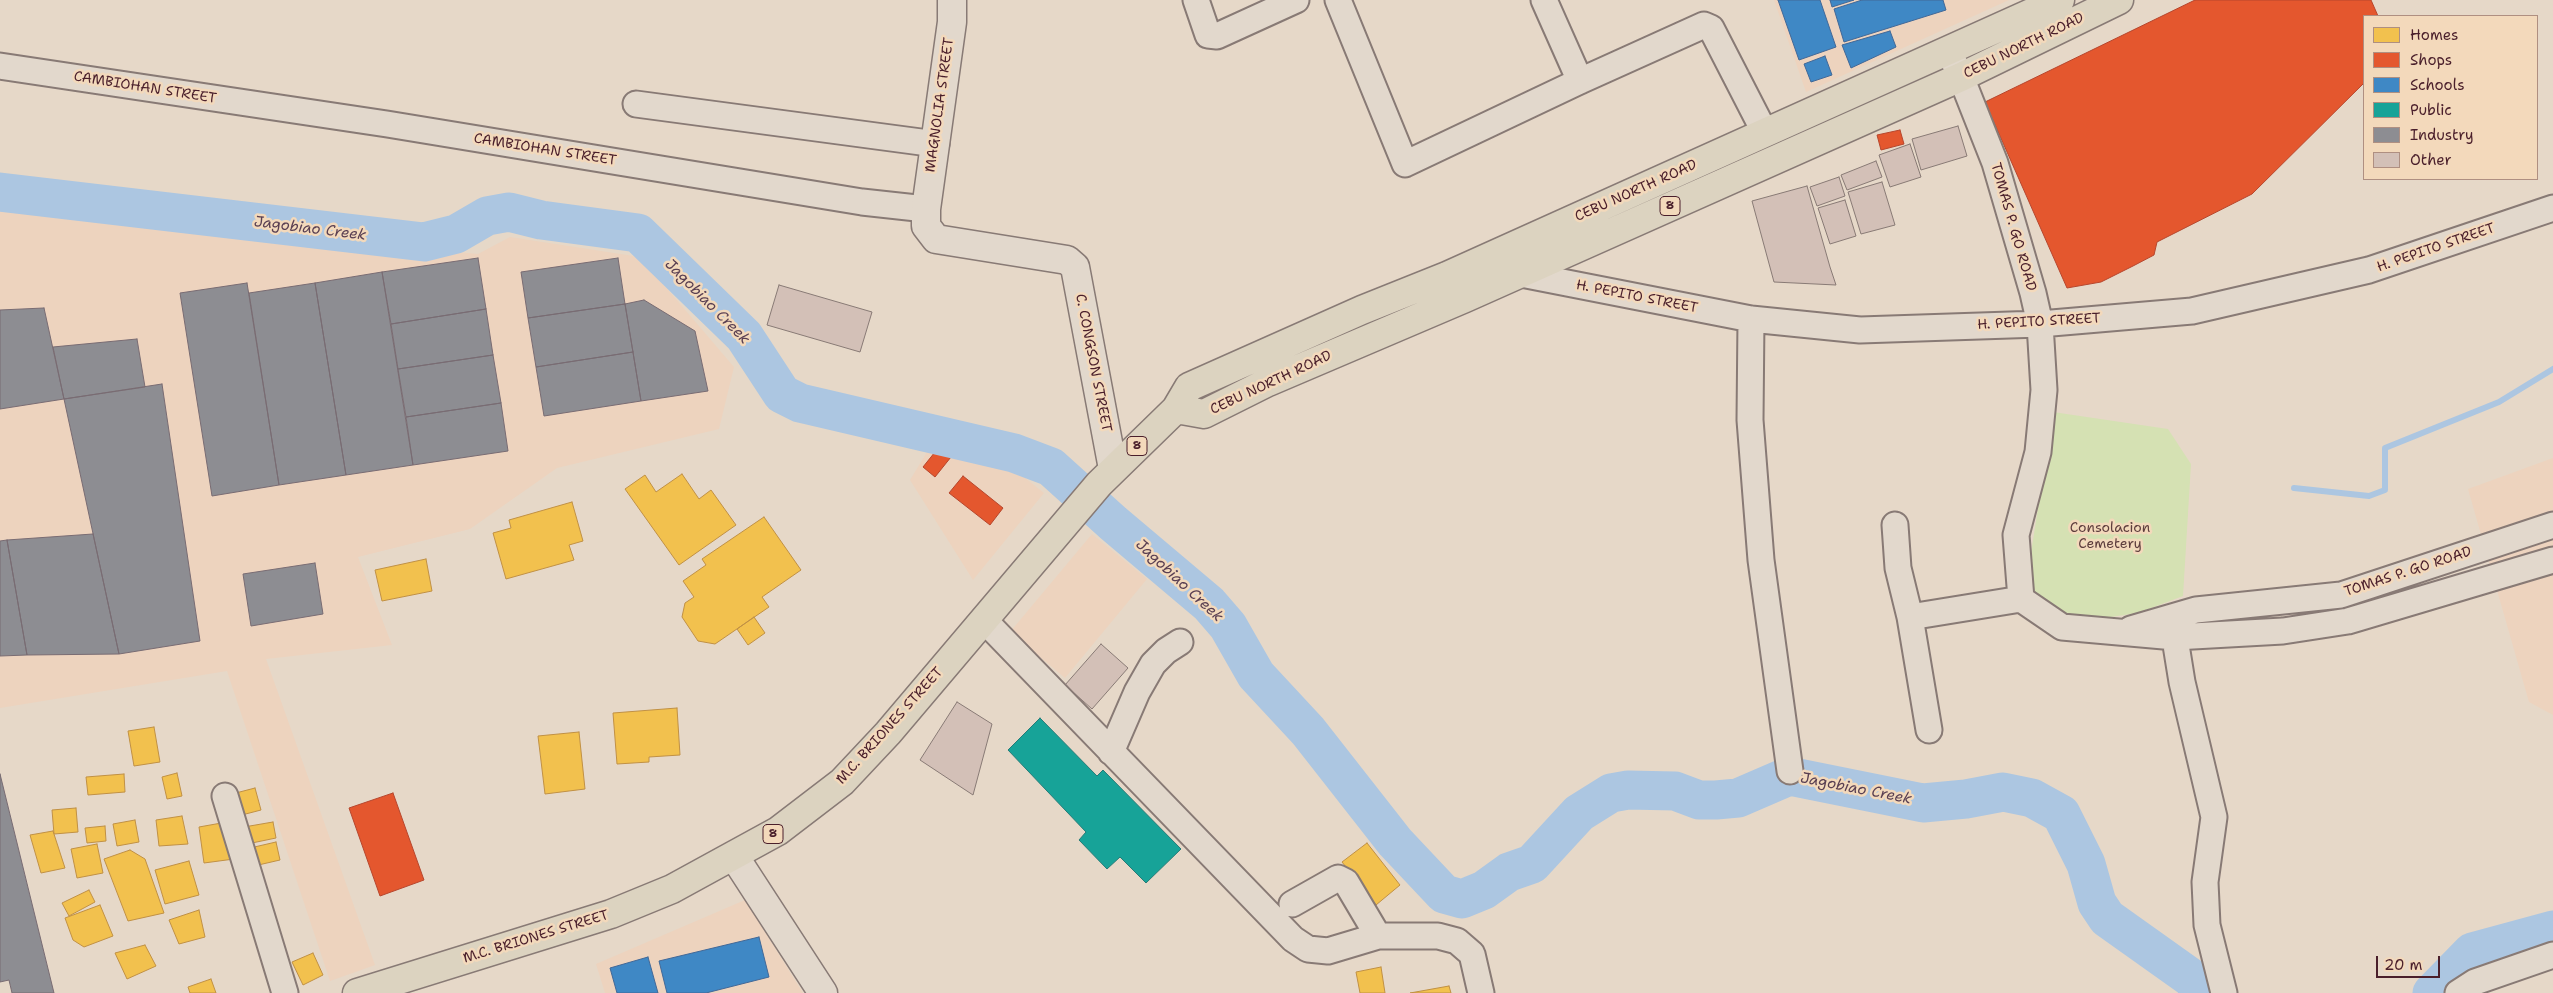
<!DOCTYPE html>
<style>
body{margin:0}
#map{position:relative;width:2553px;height:993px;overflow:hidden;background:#e6d8c8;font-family:"Shantell Sans",sans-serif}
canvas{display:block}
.legend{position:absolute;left:2363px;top:15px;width:175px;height:165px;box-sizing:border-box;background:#f3d9bb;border:1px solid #af8f81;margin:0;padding:6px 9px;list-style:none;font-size:15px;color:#4a1f2b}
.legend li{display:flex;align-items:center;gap:10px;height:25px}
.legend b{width:25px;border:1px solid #af8f81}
.scale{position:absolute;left:2376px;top:956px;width:64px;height:22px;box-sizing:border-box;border:2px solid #4a1f2b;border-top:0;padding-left:6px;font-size:15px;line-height:18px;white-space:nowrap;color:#4a1f2b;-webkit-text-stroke:4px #f3d9bb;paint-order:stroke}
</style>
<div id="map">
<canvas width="2553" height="993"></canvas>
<ul class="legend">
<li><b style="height:14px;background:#f2c14e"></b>Homes</li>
<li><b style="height:14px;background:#e4572e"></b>Shops</li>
<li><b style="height:14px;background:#3f88c5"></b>Schools</li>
<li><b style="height:14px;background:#17a398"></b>Public</li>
<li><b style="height:14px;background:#8d8d92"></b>Industry</li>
<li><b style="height:14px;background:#d3c0b7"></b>Other</li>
</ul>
<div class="scale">20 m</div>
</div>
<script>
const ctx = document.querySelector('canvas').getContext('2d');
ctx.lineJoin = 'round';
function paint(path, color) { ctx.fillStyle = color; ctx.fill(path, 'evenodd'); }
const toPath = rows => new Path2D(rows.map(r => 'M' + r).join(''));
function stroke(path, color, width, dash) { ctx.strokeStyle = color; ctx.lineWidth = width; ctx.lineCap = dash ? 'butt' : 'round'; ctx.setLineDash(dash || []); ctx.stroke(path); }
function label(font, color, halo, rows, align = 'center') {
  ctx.font = font + ' "Shantell Sans",sans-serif'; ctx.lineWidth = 5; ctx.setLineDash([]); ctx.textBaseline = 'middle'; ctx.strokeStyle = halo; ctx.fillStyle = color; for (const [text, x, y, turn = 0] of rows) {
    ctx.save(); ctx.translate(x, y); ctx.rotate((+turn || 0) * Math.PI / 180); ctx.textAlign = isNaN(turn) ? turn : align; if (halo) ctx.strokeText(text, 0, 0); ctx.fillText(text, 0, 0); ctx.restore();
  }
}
const built = toPath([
 [1774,0,2009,0,1806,92],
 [0,207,478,254,510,237,640,257,734,367,719,429,557,468,470,529,358,557,392,645,266,659,375,965,330,981,227,671,0,708],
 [935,439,1019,473,1044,493,973,580,910,480],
 [2553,458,2553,715,2529,702,2468,489],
 [1092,534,1147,579,1065,678,1010,632],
 [745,900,803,993,605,993,596,964]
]);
const green = toPath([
 [2053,412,2168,429,2191,464,2183,596,2138,613,2090,620,2058,613,2031,595,2028,572]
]);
const homes = toPath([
 [682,474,699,499,711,490,736,525,679,565,625,489,645,475,656,492,682,474],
 [572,502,583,541,569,545,574,560,506,579,493,533,511,528,509,520,572,502],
 [764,517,801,570,762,597,769,607,715,644,698,641,682,617,685,603,694,597,683,581,706,565,702,559,764,517],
 [426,559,432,591,382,601,375,570,426,559],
 [754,617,765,633,748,645,737,629,754,617],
 [677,708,680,755,649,757,649,762,617,764,613,713,677,708],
 [154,727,160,762,134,766,128,731,154,727],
 [579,732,585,789,545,794,538,736,579,732],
 [177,773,182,796,167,799,162,777,177,773],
 [124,774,125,792,88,795,86,777,124,774],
 [255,788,261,810,238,816,232,794,255,788],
 [76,808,78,832,54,834,52,810,76,808],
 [182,816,188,844,159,846,156,820,182,816],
 [135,820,139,842,117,846,113,824,135,820],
 [227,822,234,859,204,863,199,827,227,822],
 [273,822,276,838,247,844,244,827,273,822],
 [105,826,106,841,87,843,85,828,105,826],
 [53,831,65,868,41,873,30,835,53,831],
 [276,842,280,860,254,866,250,848,276,842],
 [1367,843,1400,885,1376,905,1342,862,1367,843],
 [97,844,103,873,77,878,71,849,97,844],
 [130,850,145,859,164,913,128,921,104,859,130,850],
 [189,861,199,895,165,904,155,870,189,861],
 [89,890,95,902,69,916,62,903,89,890],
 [100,905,113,936,84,947,73,940,65,918,100,905],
 [199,910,205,937,179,944,169,920,199,910],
 [145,945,156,966,127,979,115,953,145,945],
 [313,953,323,975,303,985,292,962,313,953],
 [1381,967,1385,993,1360,993,1356,972,1381,967],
 [211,979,216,993,190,993,188,987,211,979],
 [1449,986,1451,993,1410,993,1449,986]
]);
const shops = toPath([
 [2195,0,2371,0,2378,16,2364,16,2364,83,2252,194,2157,242,2154,255,2133,266,2101,282,2067,288,1985,102,2195,0],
 [1900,130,1904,144,1881,150,1877,135,1900,130],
 [939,447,951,457,935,477,923,467,939,447],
 [963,476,1003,508,990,525,949,493,963,476],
 [393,793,424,880,380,896,349,808,393,793]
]);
const schools = toPath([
 [1778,0,1820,0,1836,47,1799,60,1778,0],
 [1830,0,1854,0,1832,7,1830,0],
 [1862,0,1943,0,1946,10,1844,42,1834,9,1862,0],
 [1890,31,1896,47,1851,68,1842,45,1890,31],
 [1825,56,1832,75,1811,82,1804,64,1825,56],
 [759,937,769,977,706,993,667,993,659,961,759,937],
 [648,957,658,993,617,993,610,968,648,957]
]);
const public = toPath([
 [1040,718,1097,776,1103,770,1181,849,1146,883,1120,857,1107,869,1079,840,1086,832,1008,750,1040,718]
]);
const industry = toPath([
 [478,258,486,309,391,324,382,272,478,258],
 [618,258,625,304,528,318,521,272,618,258],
 [382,272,413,465,346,475,315,283,382,272],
 [247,283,279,485,212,496,180,293,247,283],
 [315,283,346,475,279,485,249,293,315,283],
 [644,300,695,331,708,391,641,401,625,304,644,300],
 [625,304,633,352,536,367,528,318,625,304],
 [44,308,64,399,0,409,0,310,44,308],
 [486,309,493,355,398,369,391,324,486,309],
 [137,339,145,387,64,399,53,347,137,339],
 [633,352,641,401,544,416,536,367,633,352],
 [493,355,501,403,406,417,398,369,493,355],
 [162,384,200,641,119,654,64,399,162,384],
 [501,403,508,451,413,465,406,417,501,403],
 [93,534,119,654,27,655,7,540,93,534],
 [7,540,27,655,0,656,0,541,7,540],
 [315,563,323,614,251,626,243,574,315,563],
 [0,774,54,993,12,993,9,980,0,982,0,774]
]);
const stream = toPath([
 [2294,488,2369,496,2385,490,2385,448,2499,402,2553,369]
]);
const river = toPath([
 [0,192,424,242,456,234,487,216,509,212,541,220,638,233,744,336,782,394,800,403,1014,453,1051,467,1113,523,1209,604,1228,626,1256,675,1308,731,1395,842,1444,894,1462,899,1484,890,1509,872,1532,864,1579,813,1611,793,1628,790,1675,791,1699,800,1716,800,1738,798,1789,776,1923,803,1966,799,2003,792,2032,798,2061,814,2086,864,2097,903,2107,918,2194,980,2199,993],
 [2432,993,2472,952,2553,930]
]);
const building = toPath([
 [1958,126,1967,156,1921,170,1912,139,1958,126],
 [1910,144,1921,177,1890,187,1879,155,1910,144],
 [1876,161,1882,177,1847,190,1841,175,1876,161],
 [1839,177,1845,196,1817,206,1810,187,1839,177],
 [1882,182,1895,225,1861,234,1848,192,1882,182],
 [1807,186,1830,267,1836,285,1774,282,1752,201,1807,186],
 [1845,200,1856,236,1830,244,1818,208,1845,200],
 [779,285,872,312,860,352,767,325,779,285],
 [1101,644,1128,668,1092,709,1065,685,1101,644],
 [957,702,992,724,973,795,920,760,957,702]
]);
const minor = toPath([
 [1196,0,1208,35,1217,36,1296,0],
 [1338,0,1405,164,1580,81,1704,25,1711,28,1765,133],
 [1544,0,1580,81],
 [1952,58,1961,77,1995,163,2033,293,2040,324,2044,390,2038,452,2016,535,2021,599,2062,627,2175,637,2283,631,2348,621,2553,560],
 [0,66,387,124,862,202,926,209],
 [636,104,936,144],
 [1516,273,1751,319,1860,330,2040,324,2192,311,2369,270,2553,208],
 [1751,319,1750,420,1761,560,1790,771],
 [1895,525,1898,568,1910,617,1929,730],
 [1910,617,2021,599],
 [984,620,1293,939,1308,949,1328,951,1378,936,1438,936,1457,941,1472,954,1481,993],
 [2172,620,2182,682,2214,817,2205,882,2207,925,2224,993],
 [2131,629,2196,610,2341,595,2553,525],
 [1111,752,1137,692,1153,664,1166,651,1180,642],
 [225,796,285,993],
 [1292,904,1338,878,1346,882,1378,936],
 [2458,993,2475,982,2553,955]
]);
const tertiary = toPath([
 [952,0,952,22,926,209,926,226,936,239,1067,260,1075,267,1113,469],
 [734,856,823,993]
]);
const primary = toPath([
 [1176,409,1204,414,1268,382,1465,298,1961,77,2119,0],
 [357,993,611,914,672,889,778,831,842,782,888,733,1099,484,1176,409,1189,387,1362,310,1447,276,2060,0]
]);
const shields = [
 [1670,206,20],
 [1137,446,20],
 [773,834,20]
];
const shieldNames = [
 ["8",1670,206],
 ["8",1137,446],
 ["8",773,834]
];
const streetNames = [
 ["CEBU NORTH ROAD",2024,46,-26],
 ["CAMBIOHAN STREET",145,88,9],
 ["MAGNOLIA STREET",940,105,-82],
 ["CAMBIOHAN STREET",545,150,9],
 ["CEBU NORTH ROAD",1636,191,-24],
 ["TOMAS P. GO ROAD",2013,227,74],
 ["H. PEPITO STREET",2436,248,-19],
 ["H. PEPITO STREET",1637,297,11],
 ["H. PEPITO STREET",2039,322,-3],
 ["C. CONGSON STREET",1093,363,79],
 ["CEBU NORTH ROAD",1271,383,-25],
 ["TOMAS P. GO ROAD",2408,572,-18],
 ["M.C. BRIONES STREET",890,726,-48],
 ["M.C. BRIONES STREET",536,937,-17]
];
const parkNames = [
 ["Consolacion",2110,528],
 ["Cemetery",2110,544]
];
const waterNames = [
 ["Jagobiao Creek",310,229,7],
 ["Jagobiao Creek",707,302,45],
 ["Jagobiao Creek",1179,581,43],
 ["Jagobiao Creek",1856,789,11]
];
paint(built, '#edd3be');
paint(green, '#d5e1b3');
paint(homes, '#f2c14e');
stroke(homes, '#c09044', 1);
paint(shops, '#e4572e');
stroke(shops, '#b6462d', 1);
paint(schools, '#3f88c5');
stroke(schools, '#426897', 1);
paint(public, '#17a398');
stroke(public, '#267b77', 1);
paint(industry, '#8d8d92');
stroke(industry, '#796c73', 1);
stroke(stream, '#acc6e1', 6);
stroke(river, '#acc6e1', 39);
paint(building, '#d3c0b7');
stroke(building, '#887a75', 1);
stroke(minor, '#887a75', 29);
stroke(tertiary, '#887a75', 31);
stroke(primary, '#887a75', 31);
stroke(minor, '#e2d8cc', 25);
stroke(tertiary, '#e2d8cc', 28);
stroke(primary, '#dcd3c0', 28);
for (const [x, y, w] of shields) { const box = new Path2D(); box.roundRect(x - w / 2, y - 9.5, w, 19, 4); ctx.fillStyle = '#f3d9bb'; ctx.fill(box); stroke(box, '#4a1f2b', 1); }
label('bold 12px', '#4a1f2b', null, shieldNames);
label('14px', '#4a1f2b', '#f3d9bb', streetNames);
label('14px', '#5d3d3d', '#f3d9bb', parkNames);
label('italic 15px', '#593f52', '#f3d9bb', waterNames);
</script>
